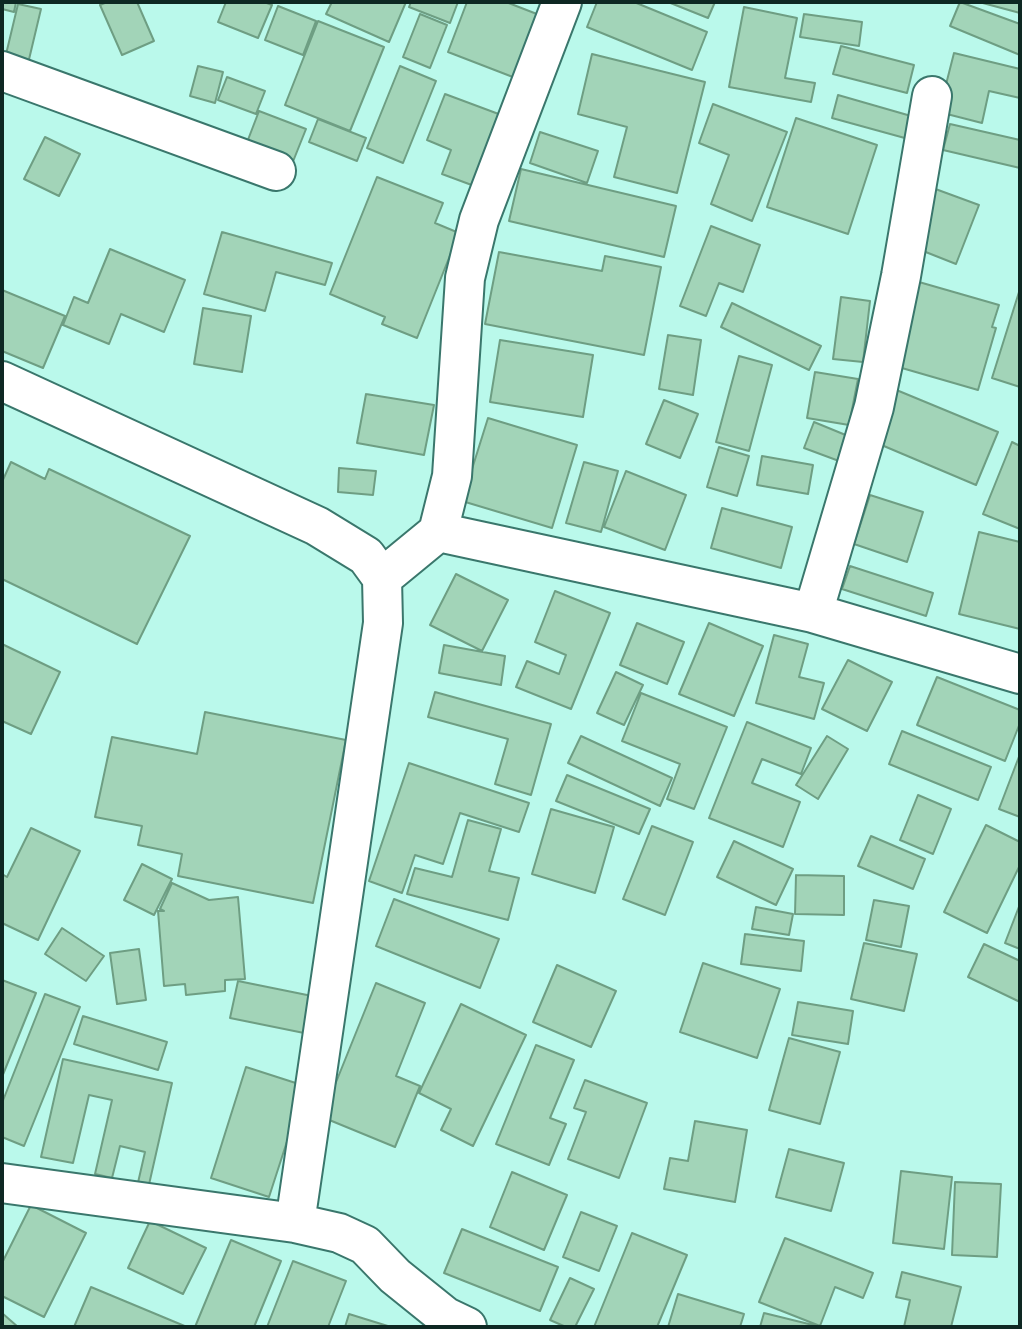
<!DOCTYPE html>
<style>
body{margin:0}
#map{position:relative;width:1022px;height:1329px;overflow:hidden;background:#baf9eb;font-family:"Zilla Slab",serif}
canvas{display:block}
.frame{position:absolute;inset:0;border:4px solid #0e2823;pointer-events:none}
</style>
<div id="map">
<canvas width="1022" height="1329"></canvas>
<div class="frame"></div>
</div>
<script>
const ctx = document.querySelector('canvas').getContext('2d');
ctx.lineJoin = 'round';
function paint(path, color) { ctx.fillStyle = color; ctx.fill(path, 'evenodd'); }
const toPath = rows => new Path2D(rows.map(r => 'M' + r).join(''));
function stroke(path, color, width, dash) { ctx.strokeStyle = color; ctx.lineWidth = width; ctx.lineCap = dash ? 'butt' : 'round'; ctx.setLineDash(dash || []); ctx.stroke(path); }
const building = toPath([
 [2,2,16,2,14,12,2,9,2,2],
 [107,2,137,2,154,41,122,55,100,5,107,2],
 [226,2,264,2,272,5,258,38,218,22,226,2],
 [332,2,406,2,389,42,326,14,332,2],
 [411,2,458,2,450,23,409,7,411,2],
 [467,2,506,2,542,16,518,79,448,52,467,2],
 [597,2,634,2,707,32,692,70,587,27,597,2],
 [668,2,715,2,708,18,668,2],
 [960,2,1020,24,1020,55,950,26,960,2],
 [979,2,1020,2,1020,13,979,2],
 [18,4,41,9,26,72,3,67,18,4],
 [278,6,316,21,303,55,265,40,278,6],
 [744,7,797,18,785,78,815,83,811,102,729,87,744,7],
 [420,14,447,25,430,68,403,57,420,14],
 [804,14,862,22,859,46,800,37,804,14],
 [318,21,384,47,350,131,285,105,318,21],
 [841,46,914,65,907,93,833,74,841,46],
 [954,53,1020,69,1020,98,989,91,982,123,939,112,954,53],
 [592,54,705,82,677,193,614,177,627,127,578,114,592,54],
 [198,66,223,72,215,103,190,96,198,66],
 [400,66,436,81,403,163,367,148,400,66],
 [227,77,265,91,256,114,218,100,227,77],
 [445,94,504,116,477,187,442,174,451,150,427,140,445,94],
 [838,95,918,118,912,140,832,118,838,95],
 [713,104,787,132,752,221,711,204,729,155,699,143,713,104],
 [259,111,306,129,292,164,246,145,259,111],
 [796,118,877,145,848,234,767,207,796,118],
 [318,119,366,138,357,161,309,142,318,119],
 [950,124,1020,140,1020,168,943,150,950,124],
 [540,132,598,151,587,183,530,163,540,132],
 [45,137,80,154,59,196,24,179,45,137],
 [521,169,676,206,664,257,509,221,521,169],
 [377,177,443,203,435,223,459,233,417,338,382,324,385,317,330,294,377,177],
 [930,187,979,205,956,264,908,245,930,187],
 [711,226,760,245,743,292,719,283,706,316,680,306,711,226],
 [222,232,332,263,325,285,276,272,265,311,204,294,222,232],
 [110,249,185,280,164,332,121,314,109,344,63,325,74,297,88,303,110,249],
 [499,252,602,271,605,256,661,267,644,355,485,324,499,252],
 [912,280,999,305,992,327,996,328,978,390,888,364,912,280],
 [2,290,65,316,43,368,2,351,2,290],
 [1019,292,1020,292,1020,387,992,378,1019,292],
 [841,297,870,301,863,362,833,359,841,297],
 [732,303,821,346,809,370,721,327,732,303],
 [203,308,251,316,242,372,194,364,203,308],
 [668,335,701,340,693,395,659,389,668,335],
 [500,340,593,355,583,417,490,402,500,340],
 [739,356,772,365,749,451,716,442,739,356],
 [815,372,858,379,849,425,807,418,815,372],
 [894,389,998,432,976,485,872,441,894,389],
 [366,394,434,405,424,455,357,443,366,394],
 [664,400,698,414,680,458,646,444,664,400],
 [488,418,577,445,552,528,462,501,488,418],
 [814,422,848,436,839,461,804,448,814,422],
 [1012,442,1020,446,1020,529,983,514,1012,442],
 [719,447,749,456,737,496,707,487,719,447],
 [762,456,813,465,808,494,757,485,762,456],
 [11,462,45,479,49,469,190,536,137,644,2,579,2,482,11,462],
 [584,462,618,471,601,532,566,523,584,462],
 [339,468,376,471,373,495,338,492,339,468],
 [626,471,686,495,665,550,604,527,626,471],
 [870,495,923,512,907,562,854,544,870,495],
 [722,508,792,527,781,568,711,548,722,508],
 [979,532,1020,542,1020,629,959,614,979,532],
 [850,566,933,593,926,616,842,589,850,566],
 [456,574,508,600,482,651,430,625,456,574],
 [555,591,610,613,571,709,516,687,527,661,559,674,566,655,535,642,555,591],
 [637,623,684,642,667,684,620,665,637,623],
 [709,623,763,646,734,716,679,694,709,623],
 [774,635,808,644,799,677,824,683,814,719,756,703,774,635],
 [2,644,60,672,31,734,2,721,2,644],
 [444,645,505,656,501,685,439,673,444,645],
 [848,660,892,682,867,731,822,709,848,660],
 [616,672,643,685,624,725,597,713,616,672],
 [937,677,1020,710,1020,723,1005,761,917,725,937,677],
 [435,692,551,724,531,795,495,784,508,739,428,717,435,692],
 [641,693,727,727,694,809,667,799,680,764,622,741,641,693],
 [205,712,346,740,313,903,178,876,182,854,138,845,142,826,95,817,112,737,197,754,205,712],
 [747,722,811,748,801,774,762,759,752,783,800,802,783,847,709,818,747,722],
 [902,731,991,767,978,800,889,764,902,731],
 [581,736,672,778,660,806,568,763,581,736],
 [827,736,848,749,818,799,796,785,827,736],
 [1020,754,1020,817,999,809,1020,754],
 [409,763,529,803,519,832,460,813,443,864,415,855,402,893,369,881,409,763],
 [567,775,650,809,639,834,556,801,567,775],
 [918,795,951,809,933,854,900,840,918,795],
 [551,809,614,827,595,893,532,874,551,809],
 [468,820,501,829,489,871,519,878,508,920,407,894,415,868,452,877,468,820],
 [986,825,1020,842,1020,865,987,933,944,912,986,825],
 [652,826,693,842,665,915,623,899,652,826],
 [31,828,80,851,38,940,2,923,2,874,7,877,31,828],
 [871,836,925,859,913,889,858,866,871,836],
 [734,841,793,869,776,905,717,877,734,841],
 [142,864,172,879,154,915,124,900,142,864],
 [796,875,844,876,844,915,795,914,796,875],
 [172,883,209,900,238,897,245,979,225,980,225,991,186,995,185,984,164,986,158,911,164,911,160,909,172,883],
 [394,899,499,939,480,988,376,946,394,899],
 [874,900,909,906,901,947,866,940,874,900],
 [1020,904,1020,949,1005,943,1020,904],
 [756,907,793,914,789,935,752,929,756,907],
 [62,928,104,956,86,981,45,954,62,928],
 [745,934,804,941,801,971,741,964,745,934],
 [864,943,917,954,904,1011,851,999,864,943],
 [984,944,1020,961,1020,1002,968,977,984,944],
 [139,949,146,1000,117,1004,110,953,139,949],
 [703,963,780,989,757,1058,680,1032,703,963],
 [557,965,616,991,591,1047,533,1022,557,965],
 [2,980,36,993,2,1077,2,980],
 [238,981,312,996,304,1033,230,1018,238,981],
 [376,983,425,1003,396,1076,420,1086,395,1147,322,1117,376,983],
 [45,994,80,1007,24,1146,2,1137,2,1103,45,994],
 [798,1002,853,1011,848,1044,792,1035,798,1002],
 [461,1004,526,1035,473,1146,441,1130,451,1109,419,1093,461,1004],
 [83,1016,167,1042,158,1070,74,1044,83,1016],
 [789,1038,840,1052,820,1124,769,1110,789,1038],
 [536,1045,574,1060,550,1118,566,1124,549,1165,496,1144,536,1045],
 [63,1059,172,1083,148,1189,137,1187,145,1152,120,1146,112,1178,95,1174,112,1100,89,1095,73,1163,41,1157,63,1059],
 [246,1067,305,1086,269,1197,211,1178,246,1067],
 [585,1080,647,1103,619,1178,568,1159,586,1112,574,1108,585,1080],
 [695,1121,747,1130,735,1202,664,1189,670,1158,688,1161,695,1121],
 [789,1149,844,1163,831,1211,776,1197,789,1149],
 [901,1171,952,1177,944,1249,893,1243,901,1171],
 [512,1172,567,1195,544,1250,490,1227,512,1172],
 [955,1182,1001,1184,997,1257,952,1255,955,1182],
 [31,1205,86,1233,44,1317,2,1296,2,1263,31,1205],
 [581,1212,617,1226,599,1271,563,1257,581,1212],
 [150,1221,206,1248,183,1294,128,1268,150,1221],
 [462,1229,558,1267,540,1311,444,1273,462,1229],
 [632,1233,687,1255,657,1327,594,1327,632,1233],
 [785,1238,873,1273,863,1298,835,1287,820,1326,759,1302,785,1238],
 [231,1240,281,1261,254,1327,195,1327,231,1240],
 [293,1261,346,1281,328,1327,267,1327,293,1261],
 [902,1272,961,1287,951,1327,904,1327,910,1300,896,1297,902,1272],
 [570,1278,594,1289,575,1327,566,1327,550,1320,570,1278],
 [91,1287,187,1327,74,1327,91,1287],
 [678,1294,744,1314,740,1327,668,1327,678,1294],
 [2,1313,18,1327,2,1327,2,1313],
 [764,1313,821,1327,760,1327,764,1313],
 [349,1314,391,1327,345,1327,349,1314]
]);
const minor = toPath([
 [2,71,276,171],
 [2,381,317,526,366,556,382,578,383,623,295,1223],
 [438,532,813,613,1020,674],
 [382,578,438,532,452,476,465,278,479,220,562,2],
 [813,613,874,407,901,276,932,96],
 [2,1183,295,1223,339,1233,365,1245,395,1276,446,1317,467,1327]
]);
paint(building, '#a2d4b8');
stroke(building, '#6e9e83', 2);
stroke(minor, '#3a776c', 42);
stroke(minor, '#fff', 38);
</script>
